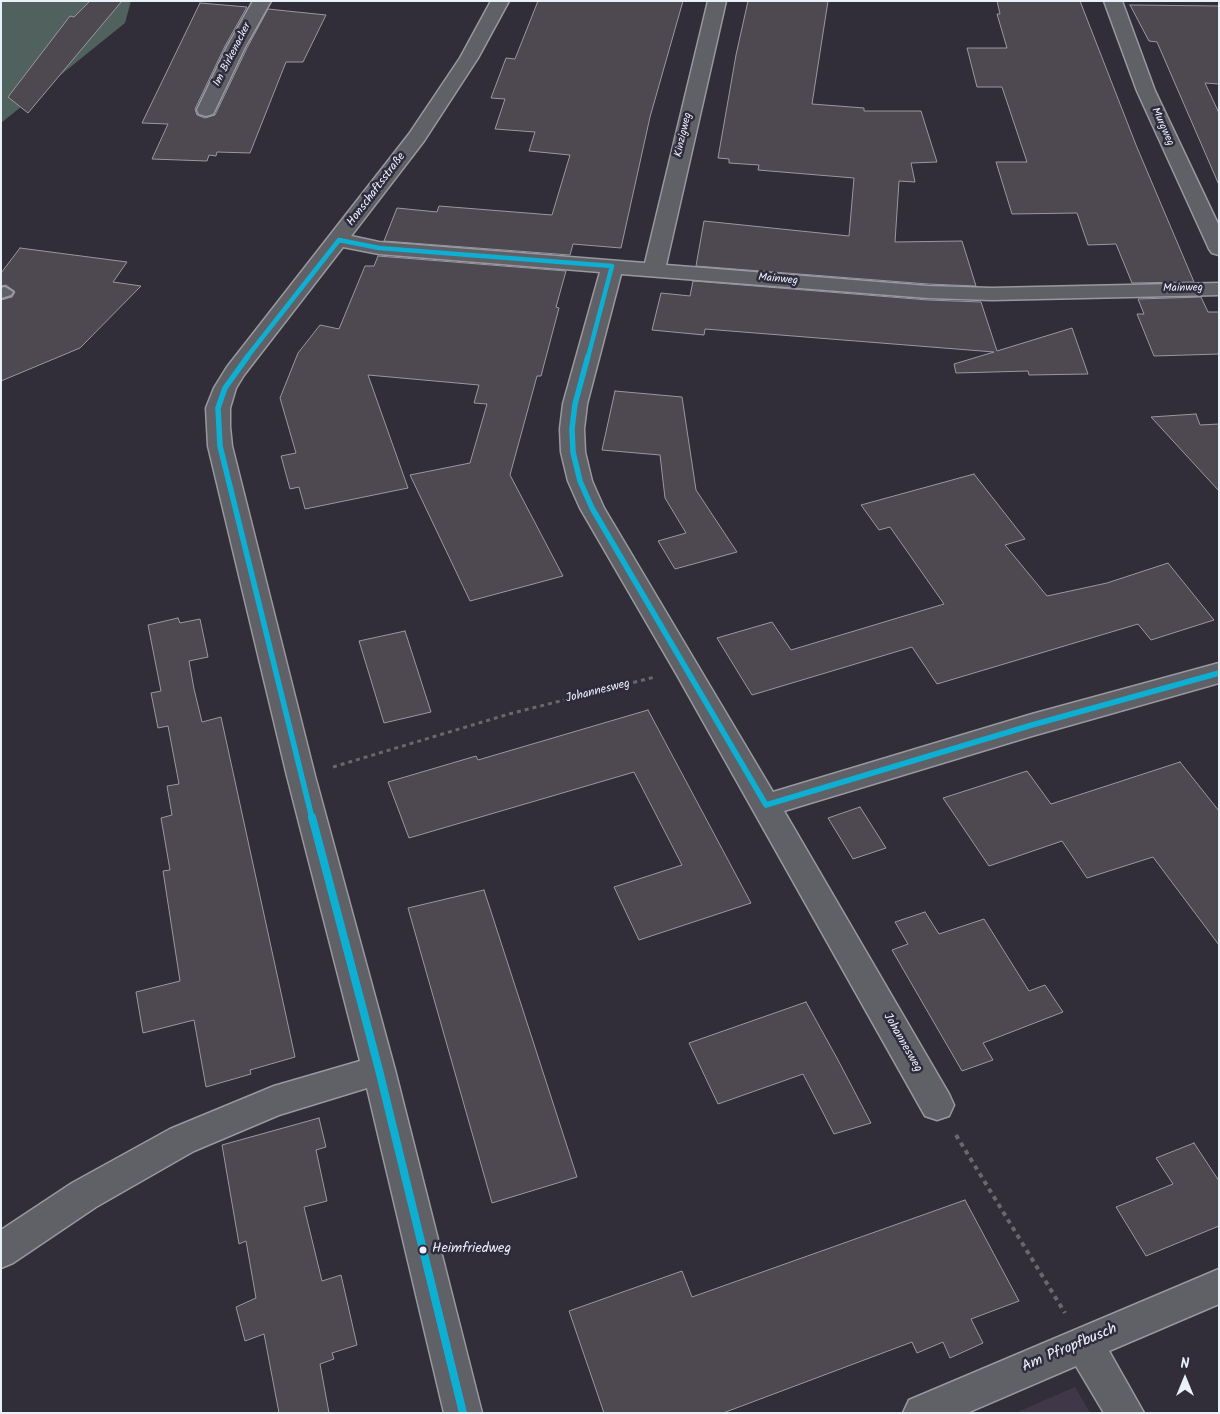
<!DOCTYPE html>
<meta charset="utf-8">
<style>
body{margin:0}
#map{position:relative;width:1220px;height:1414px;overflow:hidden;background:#312e39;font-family:Kalam,sans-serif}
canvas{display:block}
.frame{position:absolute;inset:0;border:2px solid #e8f1f8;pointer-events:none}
.north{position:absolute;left:1160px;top:1354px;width:50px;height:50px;-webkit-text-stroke:4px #2f2a3d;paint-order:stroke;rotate:0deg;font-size:14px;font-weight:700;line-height:20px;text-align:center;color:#e8f1f8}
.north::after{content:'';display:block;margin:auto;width:18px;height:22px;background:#e8f1f8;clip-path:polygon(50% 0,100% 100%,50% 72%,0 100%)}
</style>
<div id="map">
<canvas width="1220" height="1414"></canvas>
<div class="frame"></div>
<div class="north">N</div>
</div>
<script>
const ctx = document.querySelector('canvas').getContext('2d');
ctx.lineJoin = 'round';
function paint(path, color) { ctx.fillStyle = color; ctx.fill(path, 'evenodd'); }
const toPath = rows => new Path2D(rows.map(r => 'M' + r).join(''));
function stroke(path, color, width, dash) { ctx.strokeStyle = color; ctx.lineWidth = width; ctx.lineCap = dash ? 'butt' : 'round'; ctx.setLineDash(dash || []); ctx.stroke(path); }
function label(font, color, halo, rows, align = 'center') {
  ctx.font = font + ' Kalam,sans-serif'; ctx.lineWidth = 5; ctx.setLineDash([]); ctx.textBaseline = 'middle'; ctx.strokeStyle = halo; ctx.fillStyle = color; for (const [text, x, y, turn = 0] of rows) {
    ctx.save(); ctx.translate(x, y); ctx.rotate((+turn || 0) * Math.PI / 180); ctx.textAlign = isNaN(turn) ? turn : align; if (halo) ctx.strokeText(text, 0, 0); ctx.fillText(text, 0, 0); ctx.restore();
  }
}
const built = toPath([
 [1075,1387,1090,1413,1015,1413]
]);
const green = toPath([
 [1,1,131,1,125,23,1,123]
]);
const building = toPath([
 [90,1,122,1,28,113,8,97,70,16,74,17,90,1],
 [538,1,683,1,650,117,621,248,573,244,570,255,384,241,397,208,437,212,439,206,552,215,570,155,529,151,535,132,495,129,505,99,491,98,506,58,515,59,538,1],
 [748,1,828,1,812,104,864,108,864,111,921,111,937,162,911,163,915,182,899,181,895,242,962,241,976,286,928,284,696,266,704,221,849,236,854,178,758,170,759,165,729,163,729,159,718,158,736,55,748,1],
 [997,1,1080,1,1136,145,1194,282,1132,283,1116,244,1088,245,1077,213,1012,214,996,162,1027,162,1002,87,977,87,967,48,1007,48,997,14,1000,14,997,1],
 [200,3,247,7,225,46,195,109,197,115,205,118,215,115,247,48,268,9,326,15,303,62,286,62,250,153,217,152,216,156,209,155,207,161,152,159,168,124,142,123,200,3],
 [1130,5,1219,6,1219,84,1205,83,1219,113,1219,185,1157,42,1149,41,1130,5],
 [20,248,127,262,113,282,141,286,80,348,1,381,1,300,12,297,15,292,6,285,1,286,1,273,20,248],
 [378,256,566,271,556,307,559,308,541,376,537,376,510,475,563,576,470,601,410,475,470,463,487,404,474,403,479,385,368,375,408,488,305,509,299,487,290,489,281,456,296,453,280,398,298,353,320,325,339,329,365,266,374,266,378,256],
 [693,281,928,300,981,302,997,351,1072,328,1088,374,1029,375,1028,371,956,373,954,364,994,352,705,329,704,335,652,330,661,293,690,296,693,281],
 [1201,297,1208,312,1219,312,1219,354,1154,356,1137,314,1144,314,1138,299,1201,297],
 [615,391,682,397,696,490,737,552,675,569,658,541,686,533,665,498,660,455,602,450,615,391],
 [1196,414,1200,425,1219,424,1219,491,1151,417,1196,414],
 [974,474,1025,539,1005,545,1047,596,1107,583,1168,563,1214,620,1151,640,1138,624,937,684,912,647,752,695,717,638,772,622,791,650,944,604,890,527,879,530,861,505,974,474],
 [178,618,180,623,200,619,208,657,189,661,194,689,202,722,221,717,295,1057,250,1070,251,1074,206,1087,194,1020,143,1033,136,992,180,981,163,871,170,870,161,818,172,815,167,786,179,784,168,726,158,728,151,693,161,691,148,625,178,618],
 [405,631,431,712,384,723,359,641,405,631],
 [648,710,751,903,639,940,614,887,682,865,634,772,409,838,388,782,476,756,478,760,648,710],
 [1180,762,1219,811,1219,945,1153,857,1087,878,1062,841,989,866,943,798,1027,771,1051,804,1180,762],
 [860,807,886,848,853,859,828,818,860,807],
 [484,890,577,1177,492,1203,408,908,484,890],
 [925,912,939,934,984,919,1029,991,1045,985,1063,1012,983,1043,993,1060,962,1071,892,950,908,944,895,922,925,912],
 [806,1002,838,1060,871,1123,834,1134,803,1074,718,1104,689,1043,806,1002],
 [319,1118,326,1147,316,1150,327,1201,304,1207,322,1281,341,1275,357,1345,332,1353,334,1359,320,1364,329,1413,279,1413,264,1334,245,1341,236,1307,256,1298,246,1241,239,1244,222,1145,319,1118],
 [1194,1143,1219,1181,1219,1226,1146,1256,1116,1207,1173,1184,1156,1158,1194,1143],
 [965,1200,1019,1301,971,1319,983,1343,950,1358,943,1342,917,1353,912,1342,723,1413,604,1413,569,1311,682,1271,692,1297,965,1200]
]);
const pathFar1 = toPath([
 [333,767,509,714,655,677]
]);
const path = toPath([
 [956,1135,1065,1313]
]);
const lane = toPath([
 [5,287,13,292,11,295,1,298,1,288,5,287]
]);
const street = toPath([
 [253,1,271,1,245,47,215,110,213,114,206,116,199,114,197,110,227,47,253,1],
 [491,1,509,1,478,58,424,141,351,236,379,242,645,263,708,1,726,1,666,265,928,286,992,288,1219,283,1219,295,992,300,928,298,621,274,587,404,584,429,585,452,592,481,604,508,773,792,1032,714,1219,663,1219,683,1032,736,784,811,949,1094,954,1105,949,1116,937,1120,925,1116,677,675,580,508,568,481,561,452,560,429,563,404,600,272,379,254,343,247,244,375,236,388,230,408,230,427,232,446,315,776,395,1070,482,1413,444,1413,367,1088,279,1115,194,1151,96,1207,13,1263,1,1268,1,1230,72,1183,170,1129,274,1086,360,1061,287,776,208,446,206,408,214,388,227,367,409,134,460,58,491,1],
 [1104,1,1122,1,1155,91,1219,226,1219,255,1212,253,1209,249,1137,91,1104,1],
 [1219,1269,1219,1304,1109,1351,1144,1413,1104,1413,1076,1366,967,1413,903,1413,909,1400,1219,1269]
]);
const bus1Far2 = toPath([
 [339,240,379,248,612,266],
 [247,357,339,240],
 [588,357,612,266]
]);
const bus1Far1 = toPath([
 [248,356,225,388,218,408,220,446,312,818],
 [588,356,575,404,572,429,573,452,580,481,592,508,766,805],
 [766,805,1032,725,1219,673]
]);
const bus1 = toPath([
 [312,817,379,1070,463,1413]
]);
const markers = [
 [423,1250,4.5,"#e8f1f8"]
];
const farStreetnames = [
 ["Im Birkenacker",233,55,-63],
 ["Murgweg",1162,127,66],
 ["Kinzigweg",684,135,-77],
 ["Mainweg",778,280,5],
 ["Mainweg",1183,289,-1]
];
const streetNames = [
 ["Honschaftsstraße",377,190,-53],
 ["Johannesweg",598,692,-14],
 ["Johannesweg",902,1043,60]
];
const nearBusnames = [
 ["Heimfriedweg",432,1250]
];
const nearStreetnames = [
 ["Am Pfropfbusch",1070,1349,-23]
];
paint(built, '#403749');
paint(green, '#51625e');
paint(building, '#4e4851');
stroke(building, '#98999f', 1);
stroke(lane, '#98999f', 4);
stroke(street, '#98999f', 3);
stroke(pathFar1, '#68686f', 3, [4, 4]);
stroke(path, '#68686f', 4, [4.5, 4.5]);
paint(lane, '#606067');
paint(street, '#606067');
stroke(bus1Far2, '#0dafd3', 4.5);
stroke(bus1Far1, '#0dafd3', 5.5);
stroke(bus1, '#0dafd3', 8);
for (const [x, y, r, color] of markers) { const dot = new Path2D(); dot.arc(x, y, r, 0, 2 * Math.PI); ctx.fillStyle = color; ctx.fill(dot); stroke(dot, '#2f2a3d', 2); }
label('11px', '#e8f1f8', '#2f2a3d', farStreetnames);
label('12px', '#e8f1f8', '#2f2a3d', streetNames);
label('14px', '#e8f1f8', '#2f2a3d', nearBusnames, 'left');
label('15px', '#e8f1f8', '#2f2a3d', nearStreetnames);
</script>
